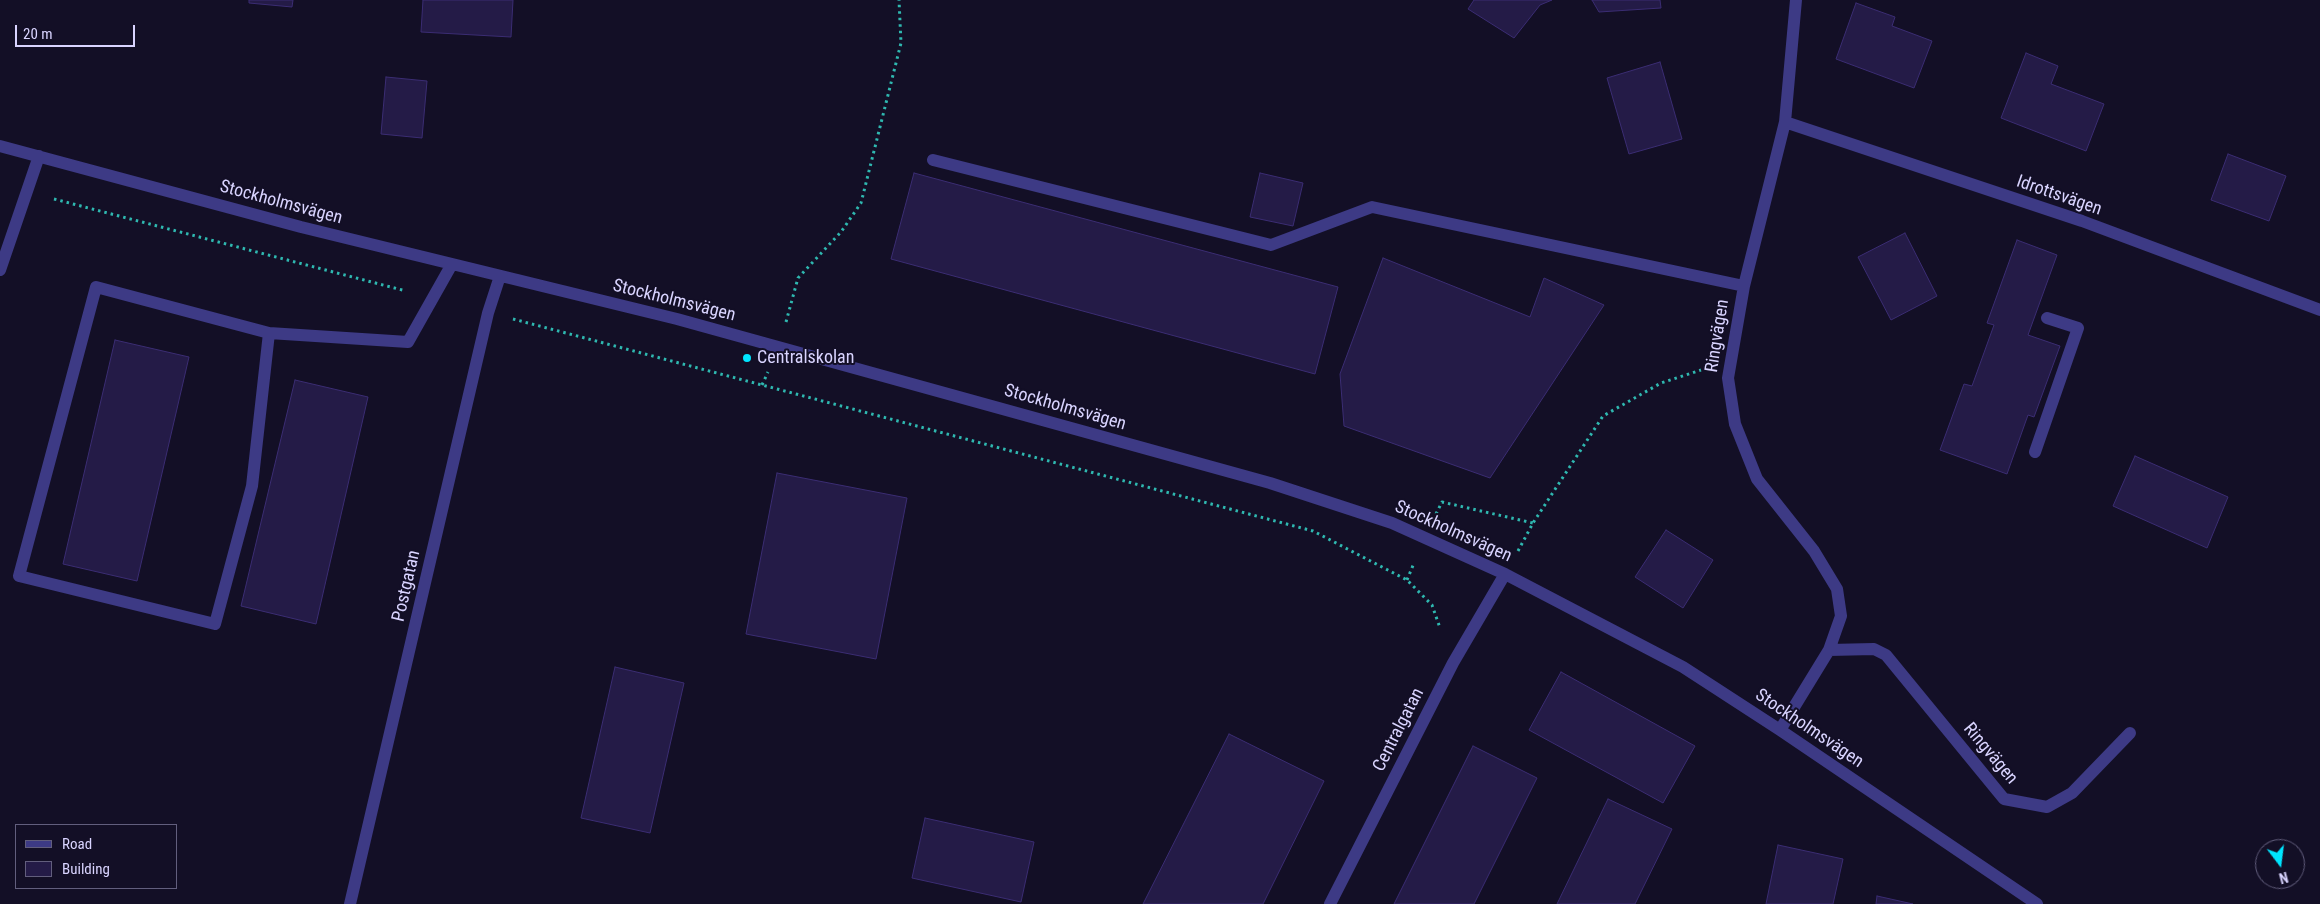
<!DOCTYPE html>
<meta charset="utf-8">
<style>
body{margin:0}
#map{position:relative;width:2320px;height:904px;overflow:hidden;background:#130f26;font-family:"Roboto Condensed",sans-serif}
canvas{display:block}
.legend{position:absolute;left:15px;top:824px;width:162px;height:65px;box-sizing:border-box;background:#130f26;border:1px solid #625e7d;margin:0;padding:6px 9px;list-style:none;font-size:15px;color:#d9d4ff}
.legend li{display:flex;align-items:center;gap:10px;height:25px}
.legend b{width:25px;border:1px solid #625e7d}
.north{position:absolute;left:2255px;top:839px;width:50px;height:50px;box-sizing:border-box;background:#130f26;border:1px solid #625e7d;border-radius:50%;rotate:165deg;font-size:14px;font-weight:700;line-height:20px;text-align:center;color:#d9d4ff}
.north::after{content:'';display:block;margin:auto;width:18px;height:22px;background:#00e5ff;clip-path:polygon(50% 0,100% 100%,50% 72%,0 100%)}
.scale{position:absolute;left:15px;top:25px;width:120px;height:22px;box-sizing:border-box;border:2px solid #d9d4ff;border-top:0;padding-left:6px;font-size:15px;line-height:18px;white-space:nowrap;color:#d9d4ff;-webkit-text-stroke:4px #130f26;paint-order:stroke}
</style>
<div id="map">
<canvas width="2320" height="904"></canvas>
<ul class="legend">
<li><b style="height:6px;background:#3d3a85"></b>Road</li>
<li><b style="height:14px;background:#241b47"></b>Building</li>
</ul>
<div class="north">N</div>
<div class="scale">20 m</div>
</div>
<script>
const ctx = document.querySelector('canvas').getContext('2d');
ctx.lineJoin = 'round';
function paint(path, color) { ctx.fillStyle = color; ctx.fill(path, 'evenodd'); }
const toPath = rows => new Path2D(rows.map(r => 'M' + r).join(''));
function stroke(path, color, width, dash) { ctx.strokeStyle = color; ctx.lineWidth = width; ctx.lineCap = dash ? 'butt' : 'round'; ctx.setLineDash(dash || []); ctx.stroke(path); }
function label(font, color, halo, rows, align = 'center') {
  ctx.font = font + ' "Roboto Condensed",sans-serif'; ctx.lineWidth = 4; ctx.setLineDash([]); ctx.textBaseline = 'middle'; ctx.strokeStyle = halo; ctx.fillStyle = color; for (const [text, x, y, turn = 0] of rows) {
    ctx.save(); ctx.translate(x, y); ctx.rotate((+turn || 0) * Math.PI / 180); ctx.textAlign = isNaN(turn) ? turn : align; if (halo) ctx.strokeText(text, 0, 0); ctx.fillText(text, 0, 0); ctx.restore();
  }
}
const building = toPath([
 [249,0,293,0,292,7,249,3,249,0],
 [423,0,513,0,511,37,421,32,423,0],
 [1474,0,1552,0,1540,5,1514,38,1468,9,1474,0],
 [1592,0,1660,0,1661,8,1599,12,1592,0],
 [1856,3,1895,17,1892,26,1932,41,1914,88,1836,59,1856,3],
 [2026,53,2058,66,2051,84,2104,104,2086,151,2001,118,2026,53],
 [1660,62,1682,139,1629,154,1607,78,1660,62],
 [386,77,427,81,422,138,381,134,386,77],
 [2228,154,2286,176,2269,221,2211,200,2228,154],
 [914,173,1338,287,1315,374,891,259,914,173],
 [1260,173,1303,183,1293,226,1250,217,1260,173],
 [1905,233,1937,296,1891,320,1858,257,1905,233],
 [2017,240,2057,255,2028,335,2060,346,2034,417,2028,415,2007,474,1940,450,1964,384,1972,386,1994,325,1987,323,2017,240],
 [1383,258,1530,317,1544,278,1604,305,1490,478,1344,426,1340,374,1383,258],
 [115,340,189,357,137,581,63,564,115,340],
 [295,380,368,397,316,624,241,606,295,380],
 [2135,456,2228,497,2207,548,2113,506,2135,456],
 [777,473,907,498,876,659,746,634,777,473],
 [1666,530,1713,560,1683,608,1635,577,1666,530],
 [615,667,684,683,650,833,581,818,615,667],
 [1561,672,1695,746,1663,803,1529,730,1561,672],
 [1229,734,1324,781,1263,904,1143,904,1229,734],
 [1473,746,1537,778,1474,904,1394,904,1473,746],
 [1608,799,1672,829,1635,904,1557,904,1608,799],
 [925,818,1034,842,1021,902,912,878,925,818],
 [1778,845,1843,859,1833,904,1766,904,1778,845],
 [1877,896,1913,904,1876,904,1877,896]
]);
const path = toPath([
 [54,199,406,291],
 [513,319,1313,531,1407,580,1432,605,1440,628],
 [786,322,798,278,841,232,861,203,901,43,899,0],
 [762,385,768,372],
 [1436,514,1442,502,1533,523],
 [1518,551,1533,523,1603,416,1661,383,1701,370],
 [1407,580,1414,563]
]);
const minor = toPath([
 [1785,122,2082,221,2320,310],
 [0,146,301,227,677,319,1270,483,1392,523,1505,574,1683,667,1780,730,2037,904],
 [933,160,1271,245,1372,207,1744,286],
 [0,270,39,156],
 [269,333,96,287,19,576,215,624,252,486,269,333,408,342,452,264],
 [2035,452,2078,328,2047,318],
 [1829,650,1874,649,1886,655,2004,799,2047,807,2072,793,2130,733],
 [1780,730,1829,650,1841,616,1837,589,1814,551,1757,479,1735,424,1728,378,1744,286,1785,122,1796,0],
 [350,904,488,313,500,276],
 [1330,904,1453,663,1505,574]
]);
const markers = [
 [747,358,5,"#00e5ff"]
];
const streetNames = [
 ["Idrottsvägen",2059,196,19],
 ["Stockholmsvägen",281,203,15],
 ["Stockholmsvägen",674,301,14],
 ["Ringvägen",1718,336,-81],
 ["Stockholmsvägen",1065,408,16],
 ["Stockholmsvägen",1453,532,24],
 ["Postgatan",407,586,-77],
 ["Stockholmsvägen",1809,729,34],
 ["Centralgatan",1399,730,-63],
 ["Ringvägen",1990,754,50]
];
const poiNames = [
 ["Centralskolan",757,358]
];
paint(building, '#241b47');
stroke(building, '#3b2d73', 1);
stroke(path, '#2fb8b0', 3, [2.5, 4]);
stroke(minor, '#3d3a85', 12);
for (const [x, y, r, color] of markers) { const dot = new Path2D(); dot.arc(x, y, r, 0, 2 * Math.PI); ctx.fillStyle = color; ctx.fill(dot); stroke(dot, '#130f26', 2); }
label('18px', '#d9d4ff', '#130f26', streetNames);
label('18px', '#d9d4ff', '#130f26', poiNames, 'left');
</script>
